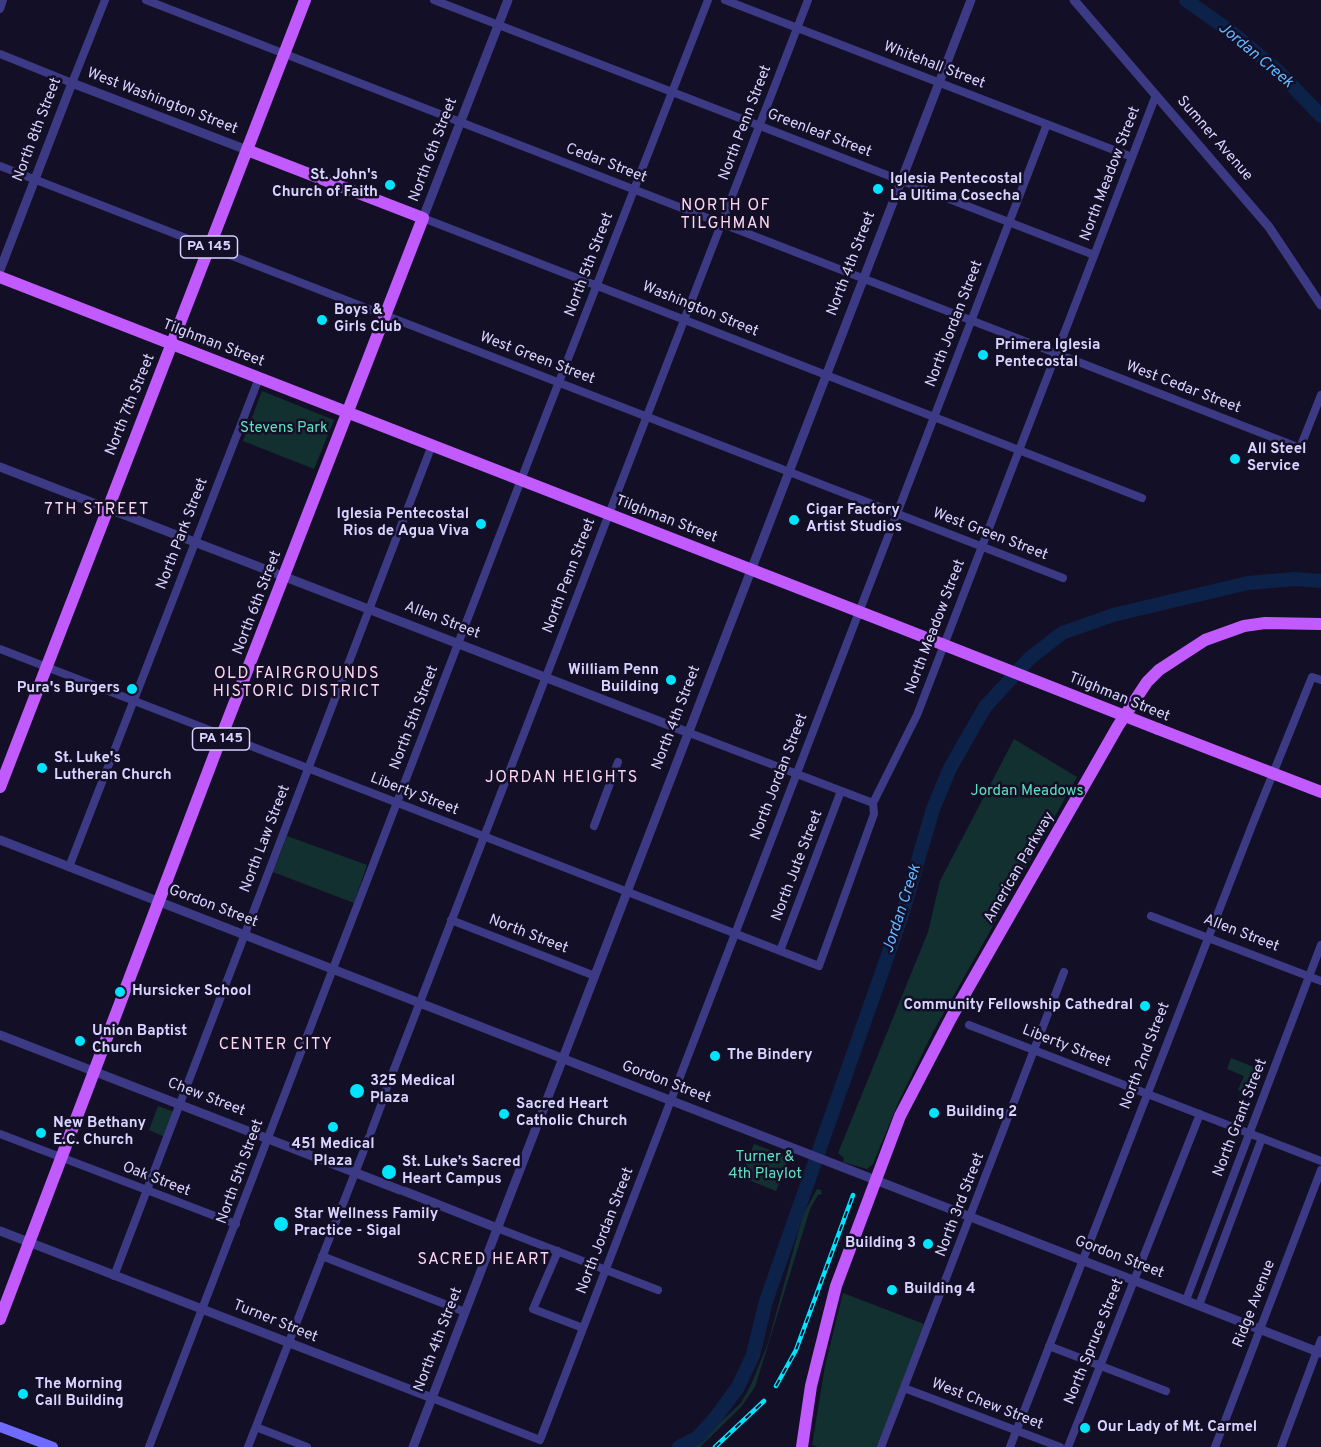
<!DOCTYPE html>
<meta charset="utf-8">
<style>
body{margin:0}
canvas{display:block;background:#130f26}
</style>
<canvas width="1321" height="1447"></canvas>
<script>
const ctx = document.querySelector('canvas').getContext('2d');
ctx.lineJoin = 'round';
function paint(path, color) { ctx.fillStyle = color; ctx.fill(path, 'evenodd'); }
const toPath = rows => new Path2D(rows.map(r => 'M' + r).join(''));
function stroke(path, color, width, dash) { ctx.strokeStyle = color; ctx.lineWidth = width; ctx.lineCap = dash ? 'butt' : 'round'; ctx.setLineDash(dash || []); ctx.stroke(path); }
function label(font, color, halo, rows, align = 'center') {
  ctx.font = font + ' Overpass,sans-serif'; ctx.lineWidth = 5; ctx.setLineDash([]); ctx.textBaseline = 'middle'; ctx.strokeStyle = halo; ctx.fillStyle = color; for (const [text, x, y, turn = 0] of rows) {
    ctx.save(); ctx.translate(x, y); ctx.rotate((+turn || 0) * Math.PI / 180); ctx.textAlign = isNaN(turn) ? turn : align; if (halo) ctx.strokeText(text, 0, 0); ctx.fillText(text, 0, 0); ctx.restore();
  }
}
const green = toPath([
 [262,391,334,420,314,469,243,441],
 [1014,739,1077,777,933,1032,899,1101,873,1164,867,1169,843,1162,844,1158,838,1153,928,932,940,881],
 [287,836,367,865,354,903,273,872],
 [1231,1058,1264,1071,1254,1096,1238,1090,1244,1076,1227,1069],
 [158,1106,174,1112,165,1137,149,1130],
 [754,1144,785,1156,786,1165,776,1191,741,1177],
 [817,1189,821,1190,822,1194,818,1195,810,1209,755,1387,741,1407,700,1447,694,1447,741,1403,751,1385,768,1343,803,1215],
 [843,1293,924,1324,877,1447,818,1447,812,1445,825,1366]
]);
const river = toPath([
 [1186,0,1234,34,1279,72,1321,116],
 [679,1447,697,1438,716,1417,738,1387,753,1355,766,1301,902,915,933,809,950,768,985,707,1030,658,1062,633,1113,615,1248,583,1295,579,1321,581]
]);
const minor = toPath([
 [146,0,1300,448,1321,395],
 [434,0,1094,255],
 [725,0,1132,157],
 [0,9,3,0],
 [0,54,72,83,105,0],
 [0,166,1063,578],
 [423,218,1142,498],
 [0,649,819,966,874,814,873,803,917,715,1156,95],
 [687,732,873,803],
 [594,826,618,762],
 [69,867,259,378],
 [1151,916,1321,981],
 [451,920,595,976],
 [780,951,841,791],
 [969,1025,1321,1161],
 [384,1095,808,0],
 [371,1132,383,1100],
 [0,1134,236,1224],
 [497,1228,658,1290],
 [558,1251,533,1309,583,1328],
 [322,1256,465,1312],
 [114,1276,432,445],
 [1186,1300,1321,945],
 [1199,1305,1262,1138],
 [1049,1346,1166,1391],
 [904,1388,1060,1447],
 [432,1398,540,1440,1047,124],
 [256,1427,307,1447],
 [149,1447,541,428,708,0],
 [248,1447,369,1137],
 [881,1447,1064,972],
 [1010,1447,1253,823,1312,677,1321,680],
 [1068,1447,1200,1114],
 [1215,1447,1321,1170],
 [1281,1447,1321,1340]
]);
const tertiary = toPath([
 [1074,0,1269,227,1321,305],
 [423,218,508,0],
 [0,270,72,83,247,150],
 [0,467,687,732],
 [0,840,1321,1353],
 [0,1035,400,1190],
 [404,1191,497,1228],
 [0,1231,432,1398],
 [413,1447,971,0]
]);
const secondary = toPath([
 [0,1427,53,1447]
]);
const primary = toPath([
 [0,277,891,624],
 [1158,729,1321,792],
 [0,787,305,0],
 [0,1319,222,735,423,218,247,150],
 [802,1447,811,1386,836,1286,900,1116,951,1018,1118,726,1147,682,1159,670,1205,640,1244,626,1265,623,1321,624]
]);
const rail = toPath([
 [776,1386,796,1350,853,1195],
 [715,1447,764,1401]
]);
const primaryBridge = toPath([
 [891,624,1158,729]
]);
const markers = [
 [390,185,6,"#00e5ff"],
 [878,189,6,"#00e5ff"],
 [322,320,6,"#00e5ff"],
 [983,355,6,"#00e5ff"],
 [1235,459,6,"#00e5ff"],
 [794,520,6,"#00e5ff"],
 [481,524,6,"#00e5ff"],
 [671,680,6,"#00e5ff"],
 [132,689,6,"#00e5ff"],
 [42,768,6,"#00e5ff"],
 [120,992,6,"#00e5ff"],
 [1145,1006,6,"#00e5ff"],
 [80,1041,6,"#00e5ff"],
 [715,1056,6,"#00e5ff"],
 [357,1091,8,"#00e5ff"],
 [934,1113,6,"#00e5ff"],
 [504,1114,6,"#00e5ff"],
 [333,1127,6,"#00e5ff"],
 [41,1133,6,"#00e5ff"],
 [389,1172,8,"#00e5ff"],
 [281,1224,8,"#00e5ff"],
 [928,1244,6,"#00e5ff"],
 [892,1290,6,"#00e5ff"],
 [23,1394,6,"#00e5ff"],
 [1085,1428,6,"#00e5ff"]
];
const shields = [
 [209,247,57],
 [221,739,57]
];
const shieldNames = [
 ["PA 145",209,247],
 ["PA 145",221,739]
];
const streetNames = [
 ["Whitehall Street",934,66,21],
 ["West Washington Street",162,102,21],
 ["North Penn Street",746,123,-69],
 ["North 8th Street",38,130,-69],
 ["Greenleaf Street",819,134,21],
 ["Sumner Avenue",1214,139,49],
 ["North 6th Street",434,150,-69],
 ["Cedar Street",606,164,21],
 ["North Meadow Street",1111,174,-69],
 ["North 4th Street",852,264,-69],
 ["North 5th Street",590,265,-69],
 ["Washington Street",700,310,22],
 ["North Jordan Street",955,324,-69],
 ["Tilghman Street",213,344,21],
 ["West Green Street",537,359,21],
 ["West Cedar Street",1183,388,21],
 ["North 7th Street",131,405,-68],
 ["Tilghman Street",666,520,21],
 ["North Park Street",183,534,-69],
 ["West Green Street",990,535,21],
 ["North Penn Street",570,576,-69],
 ["North 6th Street",258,603,-69],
 ["Allen Street",442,621,21],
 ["North Meadow Street",936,627,-69],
 ["Tilghman Street",1119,698,22],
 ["North 5th Street",415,718,-69],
 ["North 4th Street",677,718,-69],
 ["North Jordan Street",780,777,-69],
 ["Liberty Street",414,795,21],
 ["North Law Street",266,839,-69],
 ["North Jute Street",798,866,-69],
 ["American Parkway",1020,868,-60],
 ["Gordon Street",213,907,21],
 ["Allen Street",1241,934,21],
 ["North Street",528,935,21],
 ["Liberty Street",1066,1047,21],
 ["North 2nd Street",1146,1056,-69],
 ["Gordon Street",666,1083,21],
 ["Chew Street",206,1098,21],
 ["North Grant Street",1241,1118,-69],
 ["North 5th Street",241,1172,-70],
 ["Oak Street",156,1180,21],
 ["North 3rd Street",961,1205,-69],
 ["North Jordan Street",606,1231,-69],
 ["Gordon Street",1119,1258,21],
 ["Ridge Avenue",1255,1304,-69],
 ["Turner Street",275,1322,22],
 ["North 4th Street",439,1340,-69],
 ["North Spruce Street",1095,1342,-68],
 ["West Chew Street",987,1405,21]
];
const poiNames = [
 ["St. John's",378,176,"right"],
 ["Church of Faith",378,193,"right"],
 ["Iglesia Pentecostal",890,180],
 ["La Ultima Cosecha",890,197],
 ["Boys &",334,311],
 ["Girls Club",334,328],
 ["Primera Iglesia",995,346],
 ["Pentecostal",995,363],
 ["All Steel",1247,450],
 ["Service",1247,467],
 ["Cigar Factory",806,511],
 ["Artist Studios",806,528],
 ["Iglesia Pentecostal",469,515,"right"],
 ["Rios de Agua Viva",469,532,"right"],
 ["William Penn",659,671,"right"],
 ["Building",659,688,"right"],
 ["Pura's Burgers",120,689,"right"],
 ["St. Luke's",54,759],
 ["Lutheran Church",54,776],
 ["Hursicker School",132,992],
 ["Community Fellowship Cathedral",1133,1006,"right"],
 ["Union Baptist",92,1032],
 ["Church",92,1049],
 ["The Bindery",727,1056],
 ["325 Medical",370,1082],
 ["Plaza",370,1099],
 ["Sacred Heart",516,1105],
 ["Catholic Church",516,1122],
 ["Building 2",946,1113],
 ["New Bethany",53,1124],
 ["E.C. Church",53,1141],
 ["451 Medical",333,1145,"center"],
 ["Plaza",333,1162,"center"],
 ["St. Luke’s Sacred",402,1163],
 ["Heart Campus",402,1180],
 ["Star Wellness Family",294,1215],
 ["Practice - Sigal",294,1232],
 ["Building 3",916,1244,"right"],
 ["Building 4",904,1290],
 ["The Morning",35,1385],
 ["Call Building",35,1402],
 ["Our Lady of Mt. Carmel",1097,1428]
];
const parkNames = [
 ["Stevens Park",284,429],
 ["Jordan Meadows",1027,792],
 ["Turner &",765,1158],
 ["4th Playlot",765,1175]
];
const waterNames = [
 ["Jordan Creek",1255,56,40],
 ["Jordan Creek",903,909,-72]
];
const neighbourhoodNames = [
 ["NORTH OF",726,207],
 ["TILGHMAN",726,225],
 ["7TH STREET",97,511],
 ["OLD FAIRGROUNDS",297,675],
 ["HISTORIC DISTRICT",297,693],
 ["JORDAN HEIGHTS",562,779],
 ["CENTER CITY",276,1046],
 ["SACRED HEART",484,1261]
];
paint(green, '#12302f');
stroke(river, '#0c2248', 14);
stroke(minor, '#3d3a85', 8);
stroke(tertiary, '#3d3a85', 9);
stroke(secondary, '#6f6bff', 10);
stroke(primary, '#c25bff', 12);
stroke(rail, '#00e5ff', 4.5);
stroke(rail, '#130f26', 2, [7]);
stroke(primaryBridge, '#c25bff', 12);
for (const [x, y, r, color] of markers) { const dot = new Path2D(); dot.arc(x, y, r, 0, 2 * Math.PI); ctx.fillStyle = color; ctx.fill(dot); stroke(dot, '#130f26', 2); }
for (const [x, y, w] of shields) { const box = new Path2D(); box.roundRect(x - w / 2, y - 11, w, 22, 4.5); ctx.fillStyle = '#130f26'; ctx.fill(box); stroke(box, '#d9d4ff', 1.5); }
label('bold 14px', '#d9d4ff', null, shieldNames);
label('15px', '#d9d4ff', '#130f26', streetNames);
label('bold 15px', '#d9d4ff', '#130f26', poiNames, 'left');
label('15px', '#5fe0c0', '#130f26', parkNames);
label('italic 16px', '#62b6ff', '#130f26', waterNames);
ctx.letterSpacing = '1.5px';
label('16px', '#ffd6f0', '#130f26', neighbourhoodNames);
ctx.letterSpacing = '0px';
</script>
